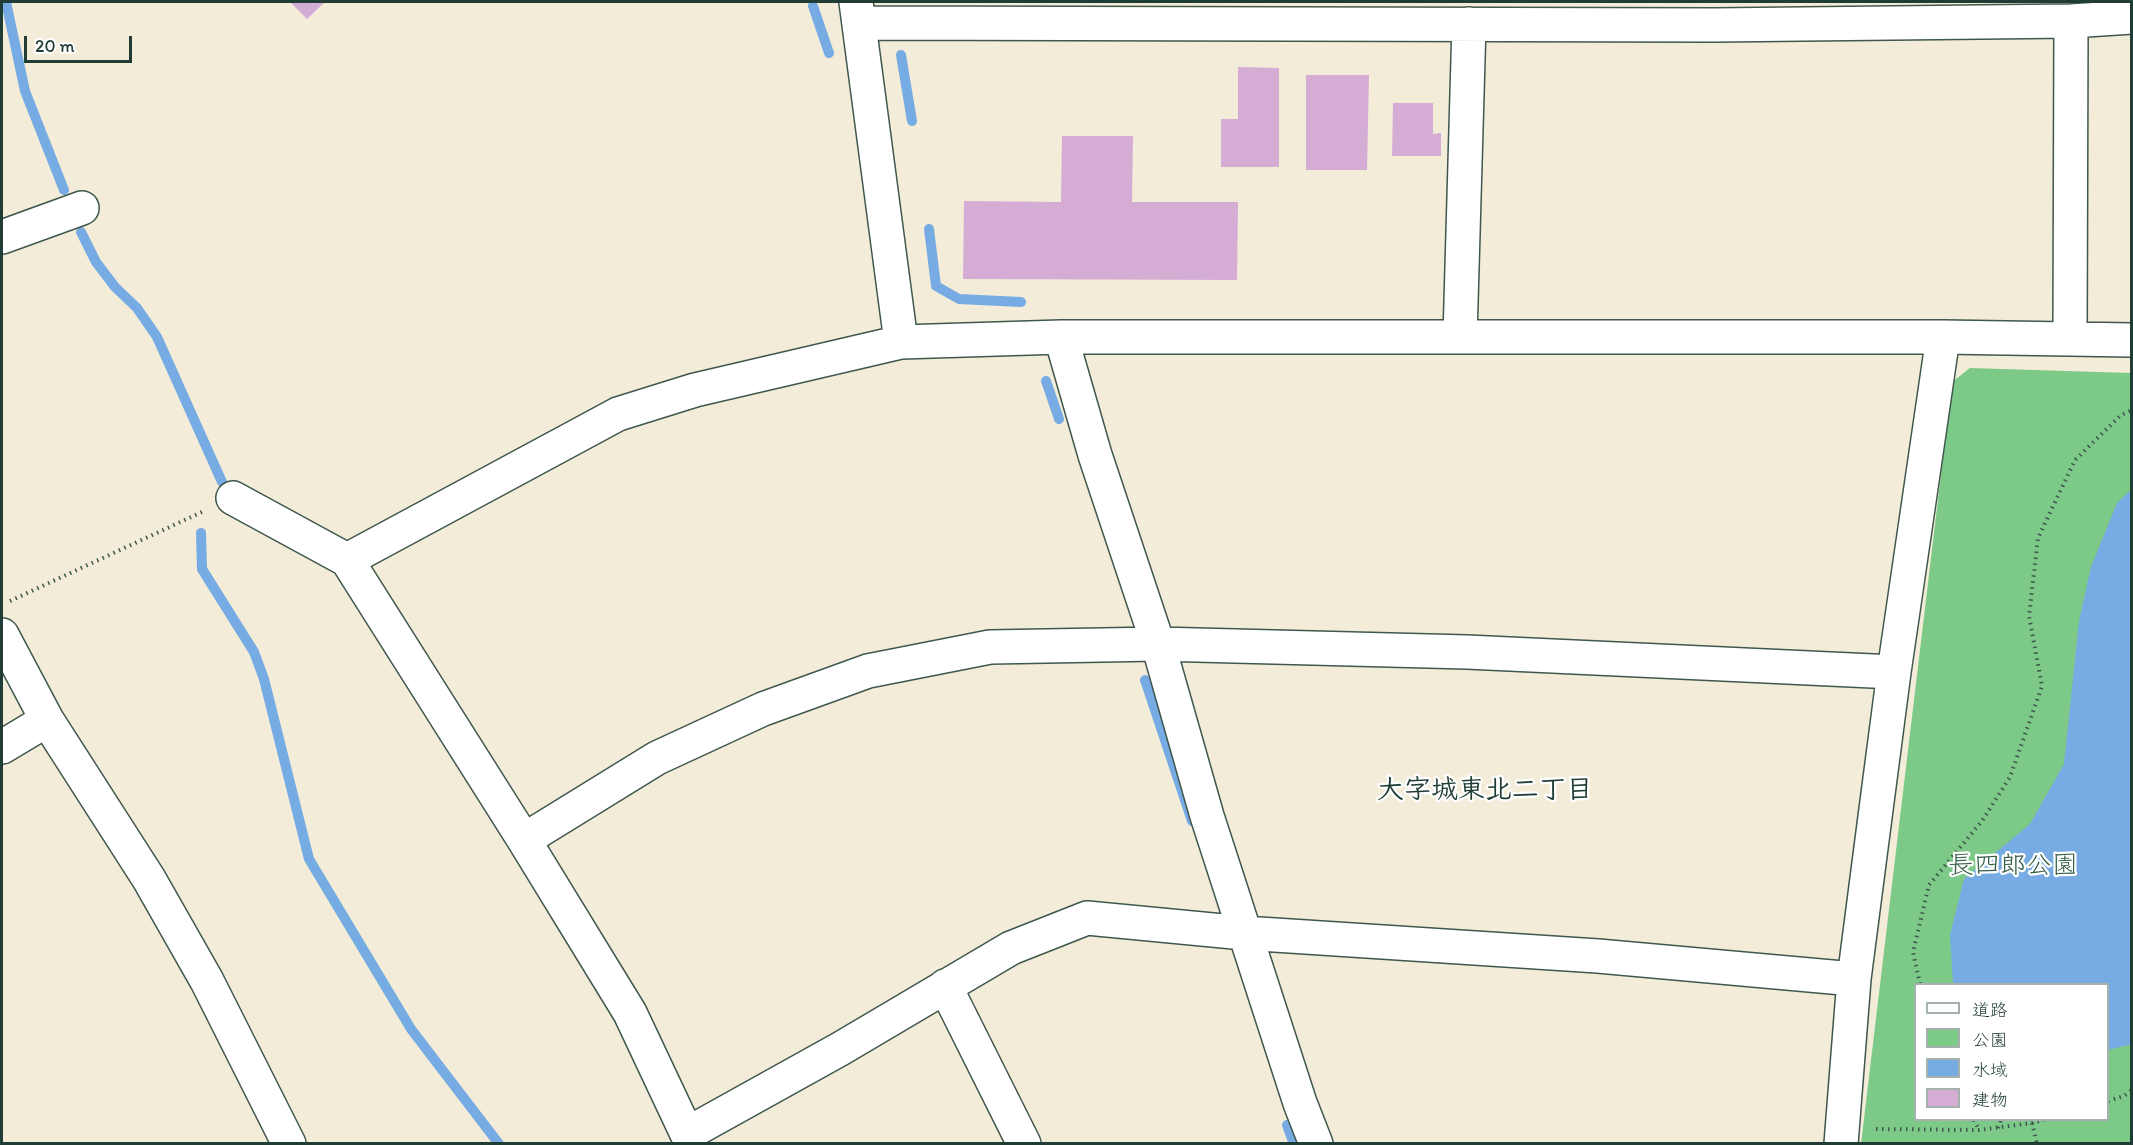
<!DOCTYPE html>
<meta charset="utf-8">
<style>
body{margin:0}
#map{position:relative;width:2133px;height:1145px;overflow:hidden;background:#f3ecd8;font-family:Itim,"Klee One",sans-serif}
canvas{display:block}
.frame{position:absolute;inset:0;border:3px solid #1f3d34;pointer-events:none}
.legend{position:absolute;left:1914px;top:983px;width:195px;height:138px;box-sizing:border-box;background:#fff;border:2px solid #a5b1ae;margin:0;padding:8px 10px;list-style:none;font-size:18px;color:#1f3d34}
.legend li{display:flex;align-items:center;gap:12px;height:30px}
.legend b{width:30px;border:2px solid #a5b1ae}
.scale{position:absolute;left:24px;top:36px;width:108px;height:27px;box-sizing:border-box;border:3px solid #1f3d34;border-top:0;padding-left:8px;font-size:18px;line-height:21px;white-space:nowrap;color:#1f3d34;-webkit-text-stroke:4px #fff;paint-order:stroke}
</style>
<div id="map">
<canvas width="2133" height="1145"></canvas>
<div class="frame"></div>
<ul class="legend">
<li><b style="height:8px;background:#fff"></b>道路</li>
<li><b style="height:16px;background:#7cc988"></b>公園</li>
<li><b style="height:16px;background:#77abe4"></b>水域</li>
<li><b style="height:16px;background:#d5add4"></b>建物</li>
</ul>
<div class="scale">20 m</div>
</div>
<script>
const ctx = document.querySelector('canvas').getContext('2d');
ctx.lineJoin = 'round';
function paint(path, color) { ctx.fillStyle = color; ctx.fill(path, 'evenodd'); }
const toPath = rows => new Path2D(rows.map(r => 'M' + r).join(''));
function stroke(path, color, width, dash) { ctx.strokeStyle = color; ctx.lineWidth = width; ctx.lineCap = dash ? 'butt' : 'round'; ctx.setLineDash(dash || []); ctx.stroke(path); }
function label(font, color, halo, rows, align = 'center') {
  ctx.font = font + ' Itim,"Klee One",sans-serif'; ctx.lineWidth = 4.5; ctx.setLineDash([]); ctx.textBaseline = 'middle'; ctx.strokeStyle = halo; ctx.fillStyle = color; for (const [text, x, y, turn = 0] of rows) {
    ctx.save(); ctx.translate(x, y); ctx.rotate((+turn || 0) * Math.PI / 180); ctx.textAlign = isNaN(turn) ? turn : align; if (halo) ctx.strokeText(text, 0, 0); ctx.fillText(text, 0, 0); ctx.restore();
  }
}
const green = toPath([
 [1970,368,2131,373,2131,1143,1861,1144,1952,382],
 [1916,984,2108,984,2108,1120,1916,1120]
]);
const water = toPath([
 [2131,490,2132,1044,2108,1050,2108,984,1953,984,1950,935,1964,879,2030,824,2064,764,2079,621,2091,567,2117,503]
]);
const stream = toPath([
 [6,2,25,91,64,190],
 [813,6,829,53],
 [901,55,912,121],
 [929,229,936,286,959,299,1021,302],
 [81,232,96,262,115,287,137,308,157,337,222,482],
 [1046,381,1059,419],
 [201,533,202,569,254,652,264,679,309,859,411,1029,499,1144],
 [1145,680,1192,821],
 [1287,1125,1294,1144]
]);
const building = toPath([
 [290,2,325,2,307,19],
 [1238,67,1279,68,1279,167,1221,167,1221,119,1238,119],
 [1306,75,1369,75,1367,170,1306,170],
 [1393,103,1433,103,1433,134,1441,133,1441,156,1392,156],
 [1062,136,1133,136,1132,202,1238,202,1237,280,963,279,964,201,1061,202]
]);
const path = toPath([
 [10,601,202,512],
 [1920,984,1913,952,1929,885,1982,821,2010,777,2042,686,2029,616,2038,538,2075,460,2121,415,2132,410],
 [2108,1101,2124,1096,2132,1090],
 [1974,1120,1979,1130],
 [2032,1123,2037,1144],
 [1998,1128,2001,1120],
 [1876,1129,1979,1130,2032,1123,2044,1120]
]);
const minor = toPath([
 [856,2,901,342],
 [859,23,1714,25,2071,21,2132,17],
 [2,237,82,208],
 [1061,337,1095,455,1158,644,1207,816,1300,1103,1316,1144],
 [1460,337,1469,24],
 [2070,339,2071,21],
 [233,498,347,560,524,840,630,1013,687,1134,840,1049,1011,948,1087,918,1244,933,1598,956,1854,979],
 [347,560,618,414,695,390,901,342,1061,337,1943,337,2132,340],
 [2,635,47,720,149,879,207,981,289,1144],
 [2,747,47,720],
 [524,840,657,758,763,709,868,671,990,647,1158,644,1467,652,1894,672],
 [945,986,1024,1144],
 [1841,1144,1854,979,1875,817,1894,672,1943,337]
]);
const parkNames = [
 ["長四郎公園",2013,866]
];
const neighbourhoodNames = [
 ["大字城東北二丁目",1485,791]
];
paint(green, '#7cc988');
paint(water, '#77abe4');
stroke(stream, '#77abe4', 10);
paint(building, '#d5add4');
stroke(minor, '#3f574d', 36);
stroke(path, '#3f574d', 4, [1.5, 4.5]);
stroke(minor, '#fff', 33);
label('26px', '#366049', '#fff', parkNames);
label('bold 27px', '#1f3d34', '#fff', neighbourhoodNames);
</script>
